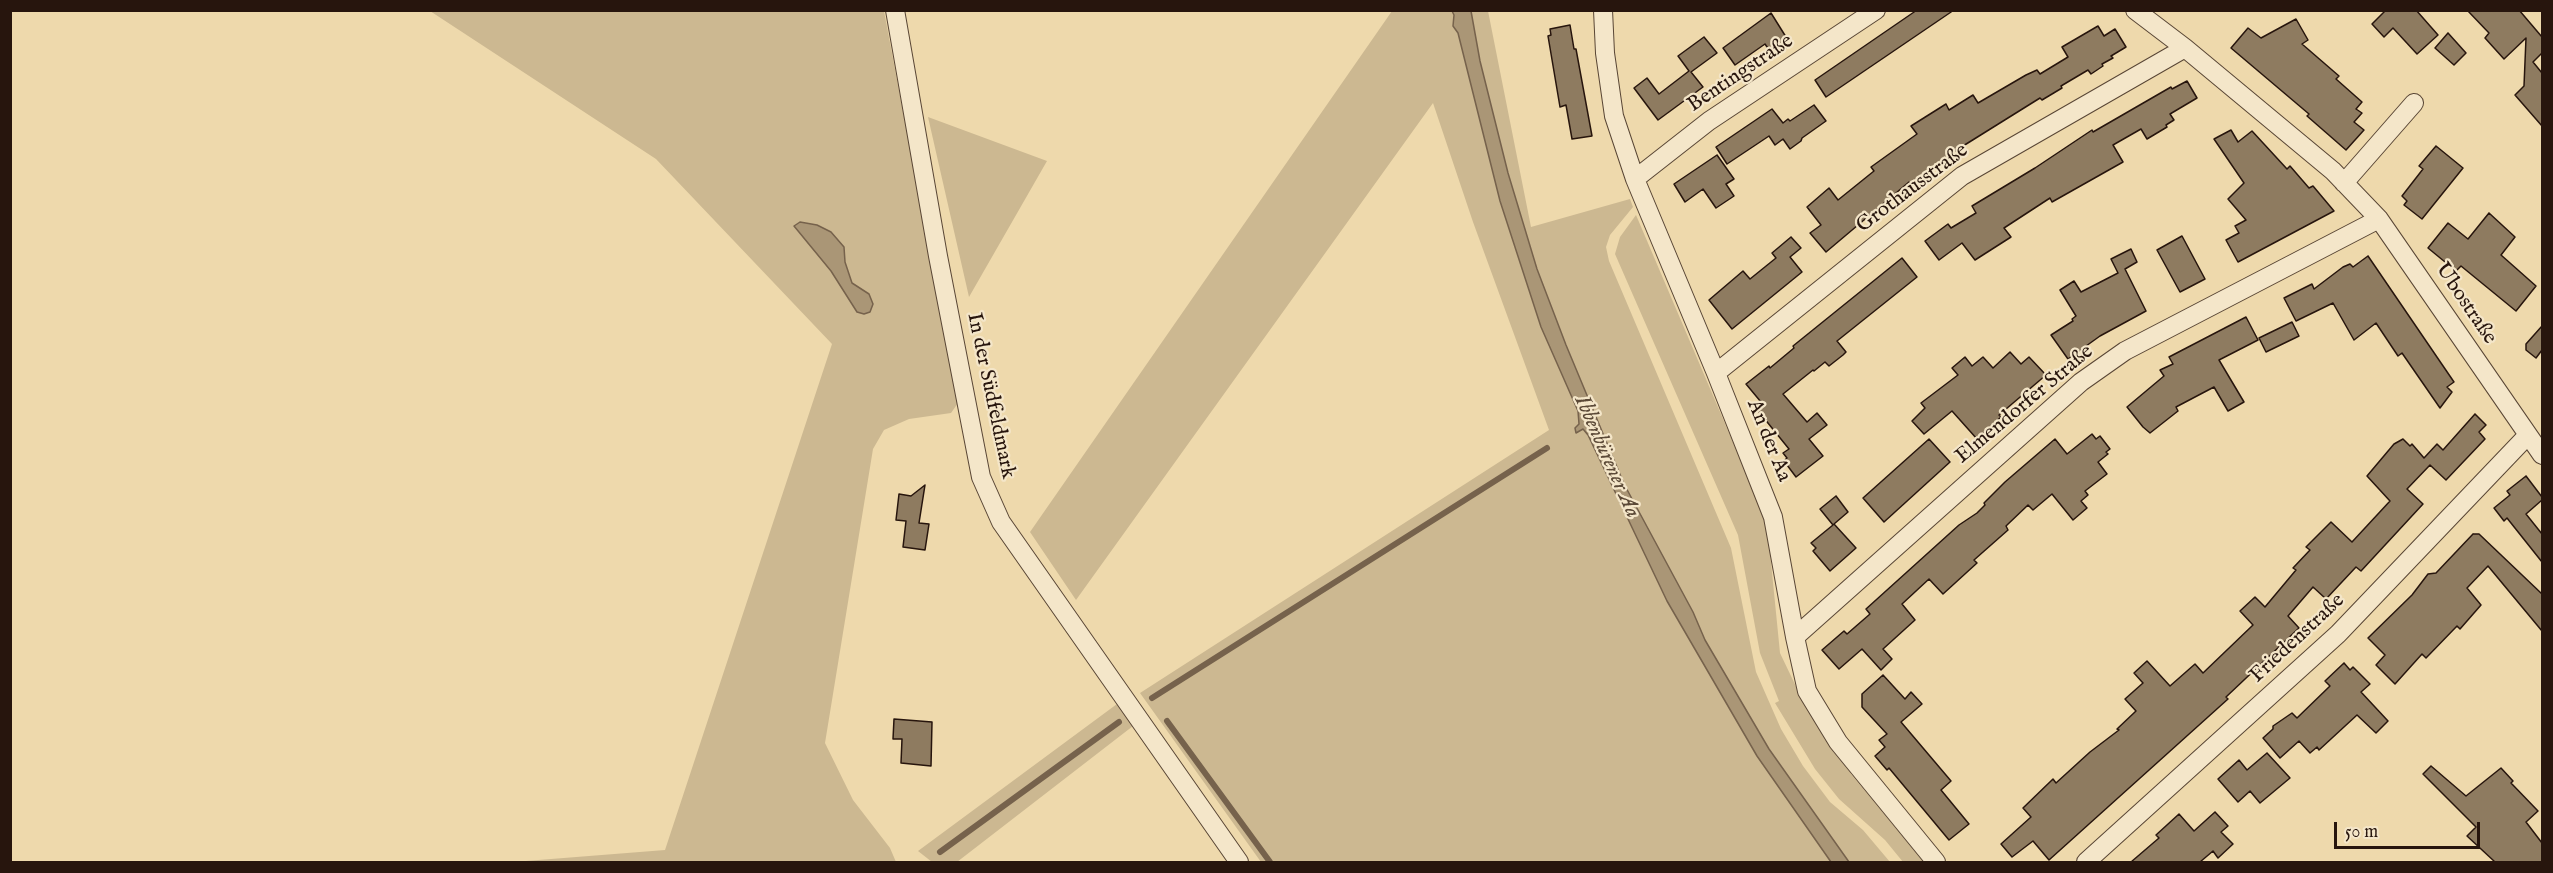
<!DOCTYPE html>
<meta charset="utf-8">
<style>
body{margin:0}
#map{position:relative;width:2553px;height:873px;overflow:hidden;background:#eed9ac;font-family:"IM FELL English",serif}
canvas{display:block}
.frame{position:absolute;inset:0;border:12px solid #27150d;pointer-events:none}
.scale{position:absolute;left:2334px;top:822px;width:146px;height:27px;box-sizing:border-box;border:3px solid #27150d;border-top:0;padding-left:8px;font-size:18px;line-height:21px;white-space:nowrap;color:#27150d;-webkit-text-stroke:4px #f4e6c9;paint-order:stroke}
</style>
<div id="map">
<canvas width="2553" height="873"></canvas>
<div class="frame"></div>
<div class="scale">50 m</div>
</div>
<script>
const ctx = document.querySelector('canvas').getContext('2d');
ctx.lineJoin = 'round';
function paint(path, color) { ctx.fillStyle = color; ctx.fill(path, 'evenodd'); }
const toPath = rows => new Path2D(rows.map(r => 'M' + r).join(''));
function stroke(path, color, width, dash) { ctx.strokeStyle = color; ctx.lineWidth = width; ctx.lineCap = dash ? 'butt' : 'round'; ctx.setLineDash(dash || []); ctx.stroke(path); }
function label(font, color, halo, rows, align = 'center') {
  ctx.font = font + ' "IM FELL English",serif'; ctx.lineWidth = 4.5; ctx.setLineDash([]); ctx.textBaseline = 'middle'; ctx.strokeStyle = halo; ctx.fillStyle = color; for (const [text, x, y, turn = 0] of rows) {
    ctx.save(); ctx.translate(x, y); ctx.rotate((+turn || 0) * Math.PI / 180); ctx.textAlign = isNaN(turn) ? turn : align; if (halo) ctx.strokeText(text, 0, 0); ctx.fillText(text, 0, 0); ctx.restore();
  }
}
const green = toPath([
 [430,11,884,11,958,403,951,413,909,419,884,430,873,449,825,743,853,800,890,848,896,862,513,862,665,850,832,344,656,159],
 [1392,11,1488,11,1531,227,1630,199,1633,207,1610,235,1606,247,1609,261,1731,548,1756,672,1781,729,1803,766,1830,802,1863,830,1890,862,1261,862,1140,693,1549,430,1473,222,1433,103,1076,600,1030,532],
 [928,117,1047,161,969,297],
 [1636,215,1767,522,1780,653,1801,697,1851,774,1924,862,1903,862,1885,840,1839,799,1815,769,1775,703,1779,701,1760,653,1738,535,1615,254,1620,237],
 [1117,704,1133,726,957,862,932,862,918,851]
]);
const water = toPath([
 [1452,11,1471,11,1480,61,1508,173,1537,269,1566,345,1624,484,1693,612,1705,640,1769,749,1849,862,1831,862,1757,756,1667,601,1588,435,1583,429,1576,433,1575,428,1579,424,1578,411,1541,327,1500,201,1458,33,1453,26,1454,15,1452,11],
 [800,222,817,225,831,232,844,247,845,262,852,283,869,294,873,304,870,312,864,314,857,312,831,271,794,226,800,222]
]);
const stream = toPath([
 [1152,698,1547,448],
 [1167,721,1270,862],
 [940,852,1119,722]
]);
const building = toPath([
 [1917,10,1954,10,1826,97,1815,80,1917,10],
 [2386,10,2416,10,2438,35,2417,54,2393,28,2384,37,2372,24,2386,10],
 [2467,10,2519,10,2542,37,2542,53,2533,62,2542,73,2542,126,2515,95,2524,86,2526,38,2504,59,2485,38,2489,33,2467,10],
 [1771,13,1791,45,1774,57,1765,44,1735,65,1723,48,1771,13],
 [2296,19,2308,40,2302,44,2339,76,2336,79,2362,102,2356,109,2362,113,2354,122,2364,130,2346,150,2307,116,2309,114,2231,48,2248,28,2261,38,2296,19],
 [1570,25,1574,49,1576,49,1592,136,1572,139,1566,105,1560,107,1548,36,1551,35,1550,29,1570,25],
 [2098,26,2104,36,2115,29,2126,47,2111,56,2113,58,2102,64,2103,66,2091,74,2088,70,2061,86,2062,88,2042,100,2040,98,1955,151,1911,185,1909,182,1826,252,1810,233,1821,225,1807,207,1829,188,1838,200,1874,171,1871,167,1917,134,1911,126,1946,104,1949,110,1973,95,1978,103,2026,75,2037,70,2040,74,2068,57,2062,47,2098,26],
 [2448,33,2466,53,2454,65,2435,48,2448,33],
 [1704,37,1717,53,1691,72,1703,87,1658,120,1634,88,1647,78,1659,94,1689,71,1678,56,1704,37],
 [2187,81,2197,98,2170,114,2174,120,2166,125,2167,127,2147,139,2141,129,2113,145,2123,162,2052,202,2050,198,2004,228,2011,237,1975,260,1962,243,1939,260,1925,241,1948,224,1951,228,1976,213,1972,206,2035,168,2092,130,2093,132,2171,87,2172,89,2187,81],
 [1814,105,1826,121,1802,138,1801,141,1790,149,1783,139,1775,145,1769,136,1727,164,1716,147,1772,109,1783,123,1788,119,1790,121,1814,105],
 [2231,130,2238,142,2252,131,2287,169,2290,166,2309,188,2313,186,2334,211,2238,262,2226,240,2239,233,2235,226,2246,220,2228,199,2244,183,2214,139,2231,130],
 [2436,146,2463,168,2422,219,2404,205,2407,201,2402,196,2423,169,2419,166,2436,146],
 [1717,155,1734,179,1726,184,1734,196,1716,208,1703,189,1685,202,1674,184,1717,155],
 [2489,213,2515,237,2501,255,2536,286,2516,311,2461,266,2456,271,2428,248,2448,223,2468,239,2489,213],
 [2182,236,2205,279,2180,292,2157,250,2182,236],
 [1791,237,1801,248,1790,257,1802,272,1732,329,1709,300,1743,271,1750,279,1776,258,1772,253,1791,237],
 [2131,249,2137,262,2125,269,2146,311,2100,336,2068,359,2051,335,2073,321,2072,319,2076,316,2060,290,2074,281,2081,292,2118,273,2111,259,2131,249],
 [2368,256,2454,382,2447,387,2452,392,2440,408,2402,353,2398,356,2376,323,2354,340,2333,303,2296,321,2284,298,2312,284,2314,289,2343,267,2350,264,2353,267,2368,256],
 [1902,258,1917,277,1837,341,1846,352,1843,355,1829,366,1825,362,1814,371,1813,370,1783,394,1807,422,1817,413,1827,425,1809,439,1823,456,1796,477,1784,461,1787,458,1783,453,1789,449,1755,407,1761,402,1746,384,1769,366,1770,368,1794,348,1793,346,1902,258],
 [2246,317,2258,340,2219,360,2244,402,2228,411,2214,387,2176,407,2178,411,2150,433,2143,427,2127,407,2164,376,2160,370,2173,364,2169,357,2246,317],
 [2292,322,2299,336,2266,352,2259,338,2292,322],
 [2542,326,2542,350,2536,358,2526,350,2526,344,2542,326],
 [2010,352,2021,364,2029,357,2046,375,1999,415,2001,417,1977,439,1952,411,1924,434,1912,421,1925,408,1921,403,1958,375,1952,368,1965,357,1972,366,1983,357,1993,368,2010,352],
 [2475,414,2486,425,2479,432,2485,439,2446,480,2430,465,2407,489,2423,504,2361,571,2356,567,2326,599,2313,587,2288,616,2299,628,2226,697,2228,699,2049,860,2033,841,2012,857,2001,844,2031,817,2023,808,2053,779,2056,783,2090,752,2119,730,2117,729,2136,711,2125,699,2143,683,2134,673,2147,661,2170,686,2195,664,2203,673,2253,625,2240,611,2255,597,2265,607,2296,570,2293,568,2310,550,2306,547,2331,522,2352,542,2390,501,2367,476,2394,444,2403,439,2410,446,2412,444,2424,458,2437,444,2443,450,2475,414],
 [2092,434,2096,439,2100,436,2110,449,2106,452,2108,454,2098,462,2107,474,2085,491,2088,495,2081,501,2087,508,2073,520,2052,494,2033,510,2028,505,2006,526,2008,530,1974,560,1977,563,1943,594,1929,579,1902,604,1915,620,1883,649,1892,659,1881,670,1862,649,1839,669,1822,650,1844,631,1847,634,1870,614,1866,609,1959,525,1977,513,1985,505,1984,503,2005,482,2055,439,2067,454,2092,434],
 [1929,439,1950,462,1884,522,1863,498,1929,439],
 [2526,476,2542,497,2542,500,2526,514,2542,534,2542,562,2507,518,2504,521,2494,508,2510,495,2507,491,2526,476],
 [925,485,919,523,929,524,925,550,903,547,906,521,896,520,899,494,911,496,925,485],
 [1836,496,1848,512,1834,524,1856,548,1830,571,1813,551,1816,548,1811,543,1833,525,1820,509,1836,496],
 [2473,534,2479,534,2542,594,2542,631,2488,566,2467,588,2481,605,2460,629,2457,626,2426,658,2422,654,2395,684,2376,665,2385,655,2368,638,2412,595,2428,574,2436,573,2473,534],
 [2344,663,2350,670,2353,667,2370,684,2361,692,2388,721,2376,733,2357,715,2319,750,2317,747,2310,753,2299,741,2280,758,2263,738,2273,729,2273,726,2292,713,2297,718,2330,686,2325,681,2344,663],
 [1883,675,1905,699,1911,692,1922,704,1901,722,1951,781,1941,790,1969,824,1949,840,1889,768,1887,770,1875,756,1885,747,1879,740,1887,734,1862,707,1862,694,1883,675],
 [894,719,932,722,931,766,901,763,902,739,893,739,894,719],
 [2267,753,2290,778,2260,803,2250,791,2238,802,2218,779,2239,760,2247,770,2267,753],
 [2431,766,2466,796,2501,768,2513,781,2511,783,2538,811,2526,822,2542,843,2542,862,2495,862,2467,836,2476,827,2423,774,2431,766],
 [2215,812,2228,826,2221,832,2233,844,2218,858,2213,851,2200,862,2131,862,2159,838,2156,835,2179,814,2194,831,2215,812]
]);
const minor = toPath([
 [895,10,938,256,981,477,1001,522,1239,862],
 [1603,10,1605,53,1614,116,1635,179,1716,373,1773,517,1795,637,1807,691,1838,742,1936,862],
 [2135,10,2185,48,2333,171,2379,219,2542,455],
 [1635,179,1709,121,1876,10],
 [2344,183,2414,103],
 [1716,373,1962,176,2185,48],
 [1795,637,2081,382,2125,351,2379,219],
 [2086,862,2338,634,2528,435]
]);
const streetNames = [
 ["Bentingstraße",1741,74,-34],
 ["Grothausstraße",1913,189,-37],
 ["Ubostraße",2465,304,56],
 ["In der Südfeldmark",990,396,78],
 ["Elmendorfer Straße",2025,405,-40],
 ["An der Aa",1768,441,68],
 ["Friedenstraße",2298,639,-43]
];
const waterNames = [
 ["Ibbenbürener Aa",1606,457,66]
];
paint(green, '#ccb891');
paint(water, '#aa9676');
stroke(water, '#76624c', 1.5);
stroke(stream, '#76624c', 6);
paint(building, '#8e7b60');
stroke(building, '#27150d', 1.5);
stroke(minor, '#594635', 20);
stroke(minor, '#f4e6c9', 18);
label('21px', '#27150d', '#f4e6c9', streetNames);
label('italic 22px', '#5b4937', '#f4e6c9', waterNames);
</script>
